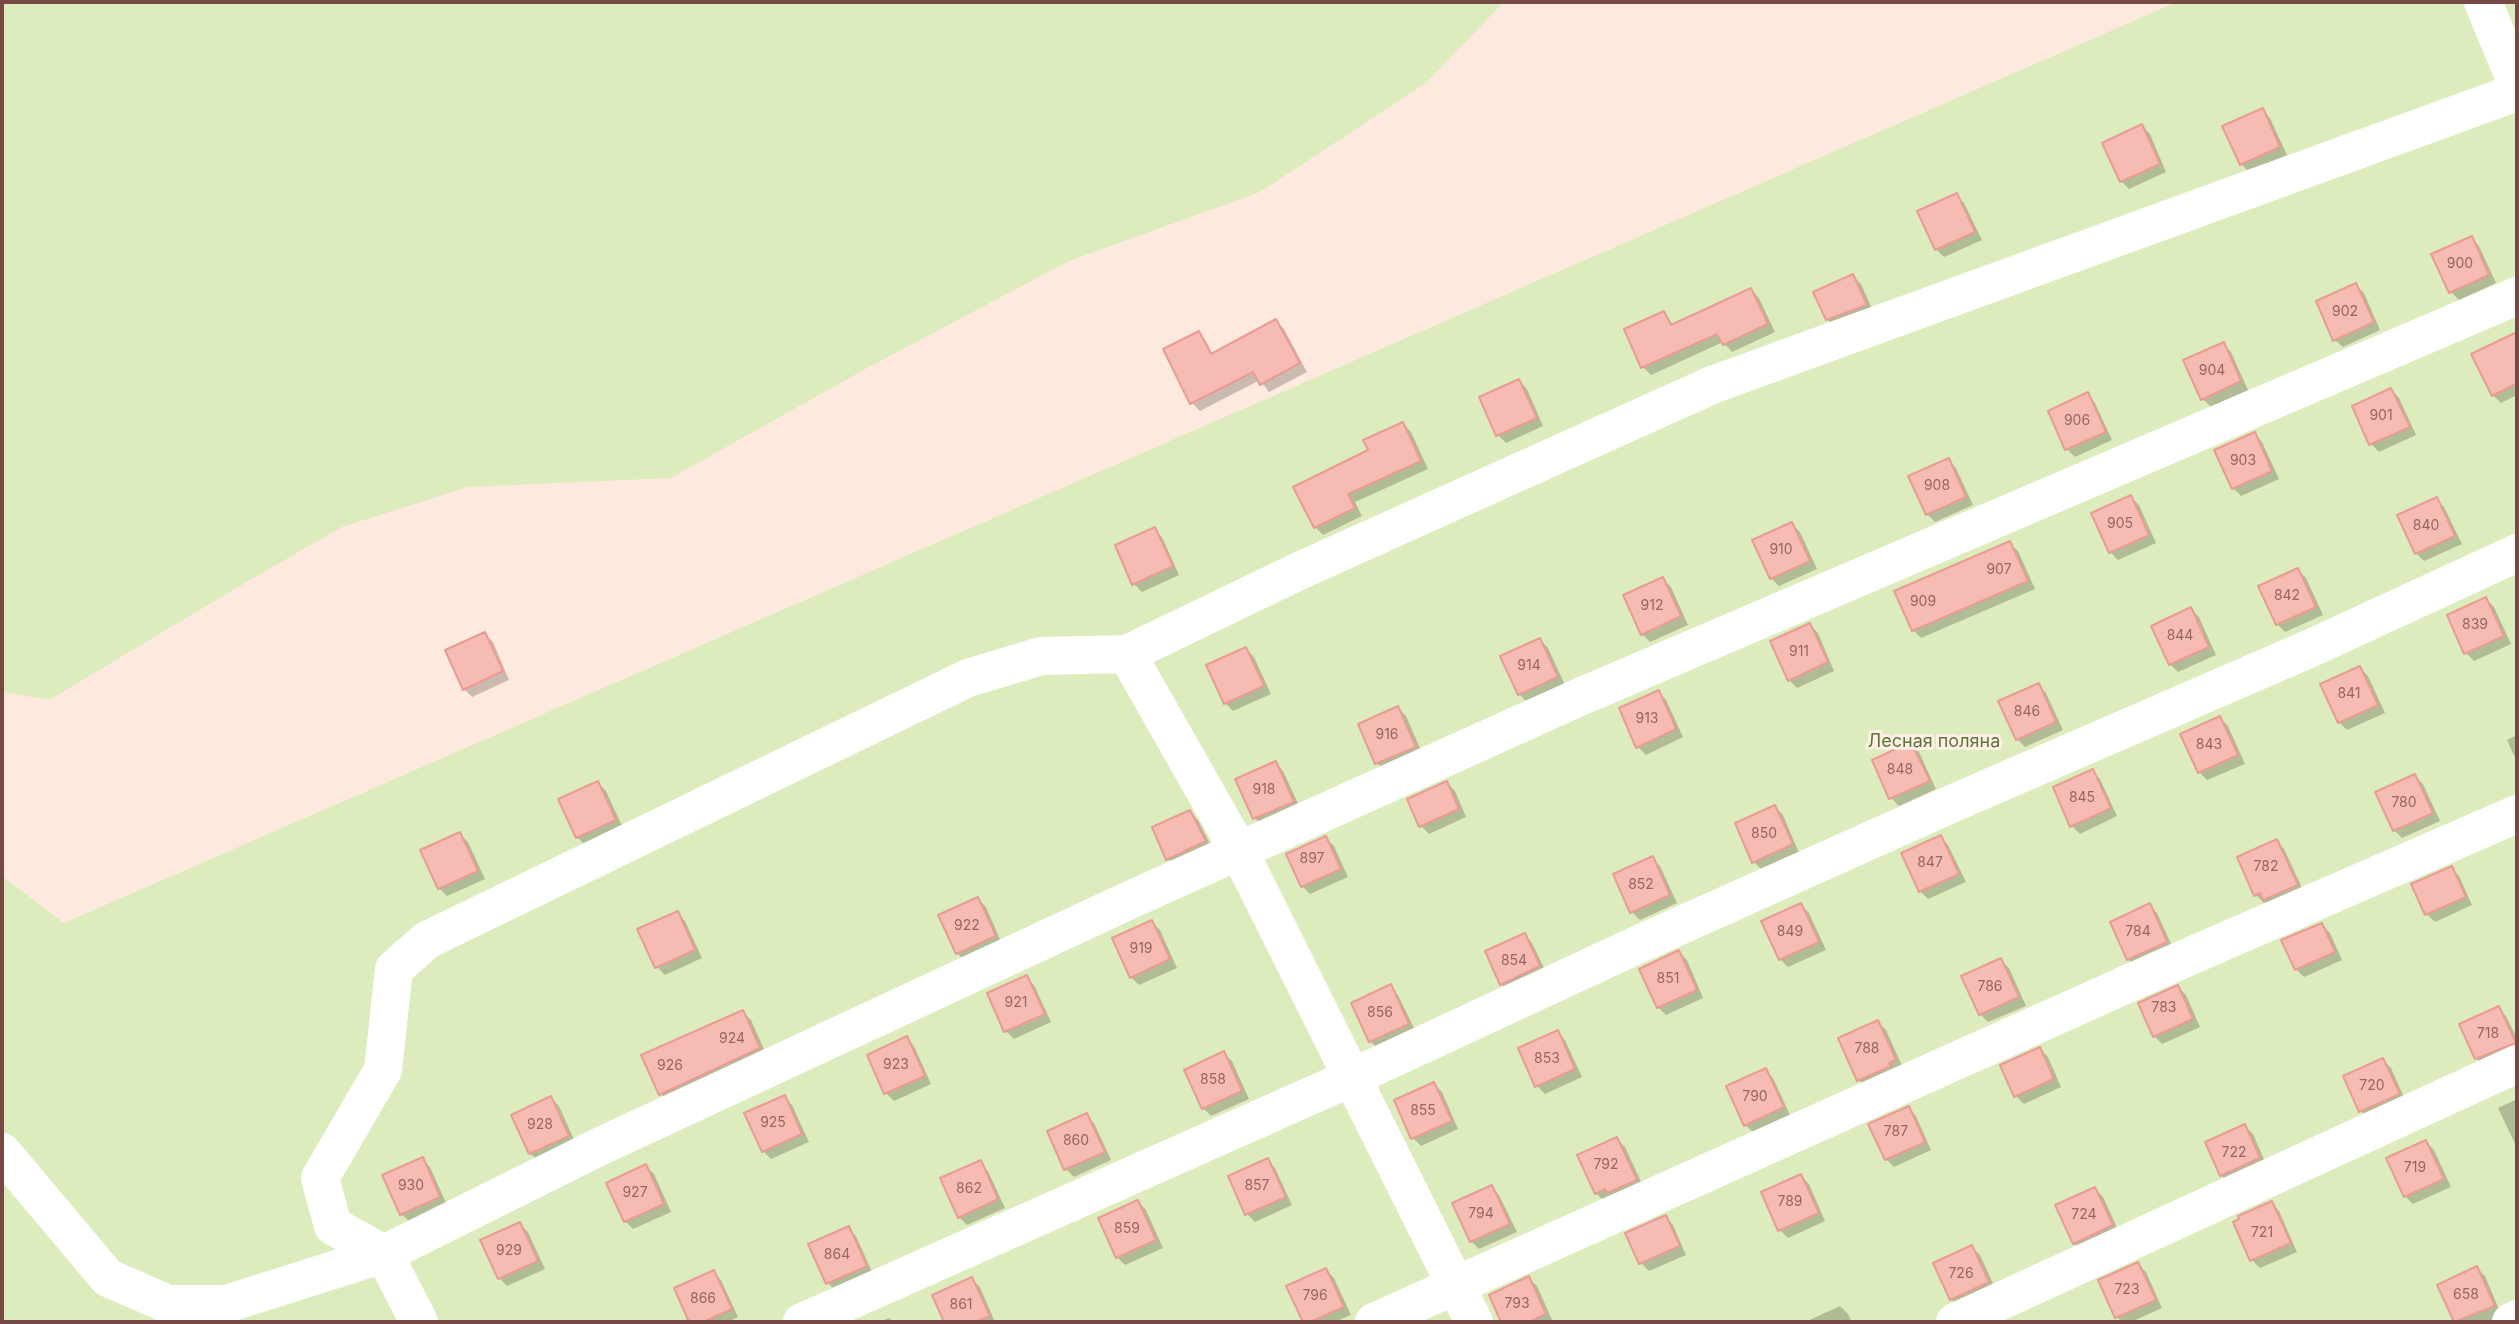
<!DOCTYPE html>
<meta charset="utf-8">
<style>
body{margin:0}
#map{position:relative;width:2519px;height:1324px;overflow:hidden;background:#fee9de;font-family:Inter,sans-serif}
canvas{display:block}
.frame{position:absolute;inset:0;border:4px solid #764945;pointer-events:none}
</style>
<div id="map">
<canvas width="2519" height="1324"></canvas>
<div class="frame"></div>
</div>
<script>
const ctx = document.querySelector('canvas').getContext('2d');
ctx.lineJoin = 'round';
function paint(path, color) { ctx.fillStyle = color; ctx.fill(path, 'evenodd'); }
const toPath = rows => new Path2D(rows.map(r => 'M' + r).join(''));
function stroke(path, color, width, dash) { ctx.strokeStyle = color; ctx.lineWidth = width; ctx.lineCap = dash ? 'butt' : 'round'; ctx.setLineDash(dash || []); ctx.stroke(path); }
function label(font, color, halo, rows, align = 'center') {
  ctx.font = font + ' Inter,sans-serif'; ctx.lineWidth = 6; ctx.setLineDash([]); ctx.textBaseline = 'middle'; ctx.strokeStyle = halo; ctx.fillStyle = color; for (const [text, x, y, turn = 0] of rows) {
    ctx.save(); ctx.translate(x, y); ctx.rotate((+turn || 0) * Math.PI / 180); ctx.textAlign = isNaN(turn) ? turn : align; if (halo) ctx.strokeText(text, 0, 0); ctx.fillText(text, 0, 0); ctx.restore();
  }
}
const green = toPath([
 [2,2,1504,2,1426,83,1260,192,1069,261,869,367,671,478,468,487,342,527,255,577,49,700,2,692],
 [2177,2,2517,2,2517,1322,2,1322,2,876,64,923]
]);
const shadow = toPath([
 [2262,110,2270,118,2287,155,2249,172,2241,164],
 [2142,126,2150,134,2166,172,2129,189,2121,181],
 [1956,195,1964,203,1982,240,1944,257,1936,249],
 [2471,238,2479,246,2496,283,2459,300,2451,292],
 [1853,276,1861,284,1874,313,1835,327,1827,319],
 [2356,285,2364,293,2380,330,2343,347,2335,340],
 [1751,290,1759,298,1775,332,1732,352,1723,342,1651,375,1643,367,1664,313,1674,326],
 [1276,321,1284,329,1307,372,1269,392,1260,380,1200,411,1192,403,1198,333,1206,341,1213,355],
 [2512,336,2517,341,2517,395,2501,403,2493,395],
 [2223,344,2231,352,2248,390,2211,407,2203,399],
 [1519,381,1527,389,1543,426,1506,443,1498,435],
 [2391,390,2399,398,2416,435,2379,452,2371,444],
 [2087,395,2095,403,2112,440,2075,457,2067,449],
 [1403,424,1411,432,1428,469,1355,502,1362,516,1323,535,1315,527,1370,451],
 [2254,434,2262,442,2279,479,2241,496,2233,488,2217,451],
 [1948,460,1956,468,1973,505,1935,522,1927,514],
 [2131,497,2139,505,2156,543,2118,560,2110,552],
 [2436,499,2444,507,2462,544,2424,561,2416,553],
 [1792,524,1800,532,1817,569,1779,586,1771,578],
 [1154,529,1162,537,1179,575,1142,592,1134,584],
 [2010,544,2018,551,2035,589,1921,638,1913,630],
 [2298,570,2306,578,2323,615,2285,632,2277,624],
 [1663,579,1671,587,1688,625,1650,642,1642,634],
 [2486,599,2494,607,2511,644,2474,661,2466,653],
 [2191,609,2199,617,2216,655,2178,672,2170,664],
 [1810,625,1818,633,1834,671,1797,688,1789,680],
 [485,634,493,642,509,680,472,697,464,689],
 [1540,640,1548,648,1565,685,1527,702,1519,694],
 [1246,649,1254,657,1271,694,1233,711,1225,703],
 [2360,668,2368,676,2385,713,2347,730,2339,722],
 [2038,685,2046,693,2063,730,2025,747,2017,739],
 [1658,692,1666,700,1683,737,1646,755,1638,747],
 [1398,708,1406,716,1423,755,1385,771,1377,763],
 [2220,718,2228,726,2245,764,2207,780,2199,772],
 [2517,735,2517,762,2507,740],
 [1911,744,1919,752,1936,789,1899,806,1891,798],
 [1275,763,1283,771,1301,810,1263,826,1255,818],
 [2092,771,2100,779,2117,816,2080,834,2072,826],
 [2415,776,2423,784,2440,821,2402,838,2394,830],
 [598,783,606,791,623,828,585,845,577,837],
 [1447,783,1455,791,1466,817,1429,834,1421,826],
 [1775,807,1783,815,1799,853,1762,870,1754,862],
 [1190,812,1198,820,1213,850,1176,866,1168,859],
 [460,834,468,842,485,879,447,896,439,888],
 [1940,837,1948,845,1966,882,1928,899,1920,891],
 [1326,838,1334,846,1348,877,1310,894,1302,886],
 [2276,841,2284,849,2305,894,2273,907,2267,902,2264,903,2256,895],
 [1652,858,1660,866,1677,903,1640,920,1632,912,1615,875],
 [2451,868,2459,876,2472,905,2435,922,2427,914,2413,885],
 [978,899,986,907,1002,944,965,961,957,953],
 [1801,905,1809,913,1826,950,1788,967,1780,959],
 [2149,905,2157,913,2174,950,2136,967,2128,959],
 [677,913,685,921,702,958,665,975,657,967],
 [1152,922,1160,930,1177,968,1139,985,1131,977],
 [2322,925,2330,933,2342,960,2304,977,2296,969],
 [1525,935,1532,943,1547,974,1509,992,1501,984],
 [1679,952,1687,960,1703,998,1666,1015,1658,1007],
 [2001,961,2009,968,2026,1006,1988,1022,1980,1014,1963,977],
 [1026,977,1034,985,1051,1022,1014,1039,1006,1031],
 [1390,987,1398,995,1416,1032,1378,1049,1370,1041],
 [2178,987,2186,995,2200,1027,2162,1044,2154,1036],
 [2499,1008,2506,1016,2517,1039,2517,1053,2484,1066,2476,1058],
 [743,1012,751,1020,767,1056,668,1102,661,1094],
 [1878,1022,1886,1030,1903,1068,1867,1088,1859,1080],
 [1557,1032,1565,1040,1582,1077,1545,1094,1537,1086,1520,1049],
 [907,1038,914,1046,931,1084,894,1101,886,1093],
 [2040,1049,2048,1057,2061,1087,2024,1104,2016,1096],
 [1224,1054,1232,1061,1249,1099,1211,1116,1203,1108],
 [2383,1060,2391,1068,2406,1102,2369,1119,2361,1111,2345,1077],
 [1765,1070,1773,1078,1790,1115,1753,1132,1745,1125],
 [1434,1084,1442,1092,1458,1129,1421,1146,1413,1138],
 [784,1097,792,1105,809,1142,771,1159,763,1151],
 [551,1098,559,1106,576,1144,538,1161,530,1153],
 [2517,1099,2517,1148,2498,1108],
 [1908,1108,1916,1116,1931,1150,1894,1167,1886,1159],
 [1086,1115,1094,1123,1111,1160,1074,1177,1066,1169],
 [2245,1126,2253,1134,2267,1166,2229,1183,2221,1175],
 [1617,1139,1625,1147,1644,1188,1604,1201,1596,1193],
 [2426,1142,2434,1150,2451,1187,2413,1204,2405,1196],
 [422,1159,430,1167,447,1205,409,1221,401,1214],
 [1267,1160,1275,1168,1292,1205,1255,1222,1247,1214],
 [980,1163,988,1171,1005,1208,967,1225,959,1217],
 [646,1166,654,1174,671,1212,633,1229,625,1221],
 [1801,1176,1809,1184,1825,1221,1788,1238,1780,1230],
 [1491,1187,1499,1195,1517,1232,1479,1249,1471,1241],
 [2095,1189,2103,1197,2120,1234,2082,1251,2074,1243],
 [1138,1202,1146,1210,1163,1248,1125,1265,1117,1257],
 [2271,1203,2279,1211,2297,1252,2260,1268,2252,1260,2235,1223],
 [1665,1217,1673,1225,1686,1255,1649,1271,1641,1263,1628,1234],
 [520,1224,528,1232,545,1269,507,1286,499,1278],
 [848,1228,856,1236,873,1274,836,1291,828,1283],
 [1972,1247,1980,1255,1996,1290,1959,1307,1951,1299],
 [2138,1264,2146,1272,2162,1308,2131,1322,2122,1322,2117,1317],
 [2477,1269,2485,1276,2501,1314,2492,1318,2493,1322,2456,1322,2439,1286],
 [1326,1270,1334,1278,1351,1315,1335,1322,1305,1322,1289,1287],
 [713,1272,721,1280,738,1317,728,1322,691,1322,676,1289],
 [972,1279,980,1287,995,1322,946,1322,934,1296],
 [1529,1279,1537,1286,1553,1322,1503,1322,1491,1295],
 [1840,1306,1848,1314,1852,1322,1805,1322],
 [889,1318,893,1322,880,1322]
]);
const building = toPath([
 [2263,108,2280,147,2240,165,2222,126,2263,108],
 [2142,124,2160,164,2120,182,2102,143,2142,124],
 [1957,193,1975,232,1935,250,1917,211,1957,193],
 [2472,236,2489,275,2449,293,2431,254,2472,236],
 [1853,274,1867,305,1826,320,1813,292,1853,274],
 [2356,283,2374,322,2333,341,2316,301,2356,283],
 [1751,288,1768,324,1723,345,1717,334,1641,368,1624,329,1664,311,1671,325,1751,288],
 [1276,319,1300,363,1260,385,1253,372,1190,404,1163,349,1199,331,1211,354,1276,319],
 [2517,332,2517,383,2492,396,2471,354,2517,332],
 [2224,342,2241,381,2201,400,2183,360,2224,342],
 [1519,379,1537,418,1496,436,1479,397,1519,379],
 [2391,388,2410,427,2369,445,2352,406,2391,388],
 [2088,392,2106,432,2065,450,2048,411,2088,392],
 [1403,422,1421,461,1348,494,1355,508,1314,528,1293,487,1368,450,1363,440,1403,422],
 [2255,432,2272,471,2232,489,2214,450,2255,432],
 [1949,458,1966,497,1926,515,1908,476,1949,458],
 [2131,495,2149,535,2109,553,2091,513,2131,495],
 [2437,497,2455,536,2415,554,2397,515,2437,497],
 [1792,522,1810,561,1770,579,1752,540,1792,522],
 [1155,527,1173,566,1132,585,1115,545,1155,527],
 [2010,541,2028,581,1912,631,1894,591,2010,541],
 [2298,568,2316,607,2276,625,2258,586,2298,568],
 [1663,577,1681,616,1641,635,1623,595,1663,577],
 [2486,597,2504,636,2464,654,2447,615,2486,597],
 [2191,607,2209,647,2169,665,2151,626,2191,607],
 [1810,623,1828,662,1788,681,1770,641,1810,623],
 [485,632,503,671,463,690,445,650,485,632],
 [1540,638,1558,677,1518,695,1500,656,1540,638],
 [1246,647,1264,686,1224,704,1206,665,1246,647],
 [2360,666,2378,705,2338,723,2320,684,2360,666],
 [2039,683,2056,722,2016,740,1998,701,2039,683],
 [1659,690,1676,729,1636,748,1619,708,1659,690],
 [1398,706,1416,747,1375,764,1358,724,1398,706],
 [2220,716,2238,755,2198,773,2180,734,2220,716],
 [1911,742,1930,781,1889,799,1872,760,1911,742],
 [1276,761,1294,802,1253,819,1235,779,1276,761],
 [2093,769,2111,808,2070,827,2053,787,2093,769],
 [2415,774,2433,813,2393,831,2375,792,2415,774],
 [598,781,616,820,576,838,558,799,598,781],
 [1447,781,1459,809,1419,827,1407,799,1447,781],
 [1775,805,1793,844,1752,863,1735,823,1775,805],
 [1190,810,1206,841,1166,860,1152,827,1190,810],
 [460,832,478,871,438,889,420,850,460,832],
 [1941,835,1959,874,1919,892,1901,853,1941,835],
 [1326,836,1341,869,1301,887,1286,854,1326,836],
 [2277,839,2298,885,2263,900,2260,893,2254,896,2237,857,2277,839],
 [1653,856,1670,895,1630,913,1613,874,1653,856],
 [2452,866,2466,897,2425,915,2411,884,2452,866],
 [978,897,996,936,956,954,938,915,978,897],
 [1801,903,1819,942,1779,960,1761,921,1801,903],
 [2150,903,2167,942,2127,960,2110,922,2150,903],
 [678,911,695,950,655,968,637,929,678,911],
 [1152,920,1170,959,1130,978,1112,938,1152,920],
 [2322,923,2335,952,2295,970,2281,940,2322,923],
 [1525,933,1540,966,1500,985,1485,951,1525,933],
 [1679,950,1697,990,1657,1008,1639,969,1679,950],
 [2001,958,2019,997,1979,1015,1961,976,2001,958],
 [1027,975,1045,1014,1004,1032,987,993,1027,975],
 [1391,984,1409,1024,1369,1042,1351,1003,1391,984],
 [2178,985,2193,1019,2153,1037,2138,1003,2178,985],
 [2499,1006,2516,1043,2475,1059,2459,1024,2499,1006],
 [743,1010,760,1048,659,1095,641,1055,743,1010],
 [1878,1020,1896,1060,1889,1063,1891,1066,1857,1081,1838,1038,1878,1020],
 [1558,1030,1575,1069,1535,1087,1518,1048,1558,1030],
 [907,1036,925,1076,884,1094,867,1055,907,1036],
 [2040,1047,2054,1079,2014,1097,2000,1065,2040,1047],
 [1224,1051,1242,1091,1202,1109,1184,1070,1224,1051],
 [2383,1058,2400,1094,2359,1112,2343,1076,2383,1058],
 [1766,1068,1784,1107,1744,1126,1726,1086,1766,1068],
 [1434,1082,1452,1121,1411,1139,1394,1100,1434,1082],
 [785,1095,802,1134,762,1152,744,1113,785,1095],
 [551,1096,569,1136,529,1154,511,1115,551,1096],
 [1909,1106,1925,1142,1885,1160,1868,1124,1909,1106],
 [1087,1113,1105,1152,1064,1170,1047,1131,1087,1113],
 [2245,1124,2260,1158,2220,1176,2205,1142,2245,1124],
 [1617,1137,1637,1180,1607,1193,1605,1189,1595,1194,1577,1155,1617,1137],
 [2426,1140,2444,1179,2404,1197,2386,1158,2426,1140],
 [423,1157,440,1197,400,1215,382,1175,423,1157],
 [1268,1158,1286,1197,1245,1215,1228,1176,1268,1158],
 [981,1160,998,1199,958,1218,940,1178,981,1160],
 [646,1164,664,1204,624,1222,606,1183,646,1164],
 [1801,1174,1819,1213,1778,1231,1761,1192,1801,1174],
 [1492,1185,1510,1224,1470,1242,1452,1203,1492,1185],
 [2095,1187,2113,1225,2073,1244,2055,1205,2095,1187],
 [1138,1200,1156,1240,1116,1258,1098,1218,1138,1200],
 [2272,1201,2291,1243,2250,1261,2233,1222,2239,1219,2238,1216,2272,1201],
 [1666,1215,1680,1246,1639,1264,1625,1233,1666,1215],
 [520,1222,538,1261,498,1279,480,1240,520,1222],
 [849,1226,867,1266,826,1284,808,1244,849,1226],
 [1972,1245,1989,1282,1950,1300,1933,1263,1972,1245],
 [2138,1262,2156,1300,2115,1318,2098,1280,2138,1262],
 [2477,1266,2495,1306,2454,1322,2437,1285,2477,1266],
 [1326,1268,1344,1307,1310,1322,1303,1322,1286,1286,1326,1268],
 [714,1270,732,1309,703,1322,689,1322,674,1288,714,1270],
 [1529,1276,1546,1314,1529,1322,1501,1322,1489,1295,1529,1276],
 [972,1277,990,1316,976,1322,944,1322,932,1295,972,1277]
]);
const minor = toPath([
 [2483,2,2517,84],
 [1127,654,1239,851,1474,1322],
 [2,1152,108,1278,168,1304,226,1304,384,1254,601,1146,1132,899,1582,696,2517,296],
 [419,1322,384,1254,333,1226,320,1178,383,1070,394,969,427,940,968,678,1041,656,1127,654,1299,571,1712,385,2517,92],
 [802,1322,1353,1077,1637,945,1949,805,2311,648,2517,553],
 [1374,1322,2163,968,2517,814],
 [1955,1322,2517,1064],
 [2511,1322,2517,1319]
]);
const numberNames = [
 ["900",2460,264],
 ["902",2345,312],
 ["904",2212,371],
 ["901",2381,416],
 ["906",2077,421],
 ["903",2243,461],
 ["908",1937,486],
 ["905",2120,524],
 ["840",2426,526],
 ["910",1781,550],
 ["907",1999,570],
 ["842",2287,596],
 ["909",1923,602],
 ["912",1652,606],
 ["839",2475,625],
 ["844",2180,636],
 ["911",1799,652],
 ["914",1529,666],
 ["841",2349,694],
 ["846",2027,712],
 ["913",1647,719],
 ["916",1387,735],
 ["843",2209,745],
 ["848",1900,770],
 ["918",1264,790],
 ["845",2082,798],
 ["780",2404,803],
 ["850",1764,834],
 ["897",1312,859],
 ["847",1930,863],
 ["782",2266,867],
 ["852",1641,885],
 ["922",967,926],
 ["849",1790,932],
 ["784",2138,932],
 ["919",1141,949],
 ["854",1514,961],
 ["851",1668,979],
 ["786",1990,987],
 ["921",1016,1003],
 ["783",2164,1008],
 ["856",1380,1013],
 ["718",2488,1034],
 ["924",732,1039],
 ["788",1867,1049],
 ["853",1547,1059],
 ["923",896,1065],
 ["926",670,1066],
 ["858",1213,1080],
 ["720",2372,1086],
 ["790",1755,1097],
 ["855",1423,1111],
 ["925",773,1123],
 ["928",540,1125],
 ["787",1896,1132],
 ["860",1076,1141],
 ["722",2234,1153],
 ["792",1606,1165],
 ["719",2415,1168],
 ["930",411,1186],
 ["857",1257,1186],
 ["862",969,1189],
 ["927",635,1193],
 ["789",1790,1202],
 ["794",1481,1214],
 ["724",2084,1215],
 ["859",1127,1229],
 ["721",2262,1233],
 ["929",509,1251],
 ["864",837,1255],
 ["726",1961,1274],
 ["723",2127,1290],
 ["658",2466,1295],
 ["796",1315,1296],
 ["866",703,1299],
 ["793",1517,1304],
 ["861",961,1305]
];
const parkNames = [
 ["Лесная поляна",1934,742]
];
paint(green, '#ddecbc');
paint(shadow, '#0003');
paint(building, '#f6bcb4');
stroke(building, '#e99c93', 2);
stroke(minor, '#fff', 38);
label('14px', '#966661', null, numberNames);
label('18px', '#5c7739', '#ffefe6', parkNames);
</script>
